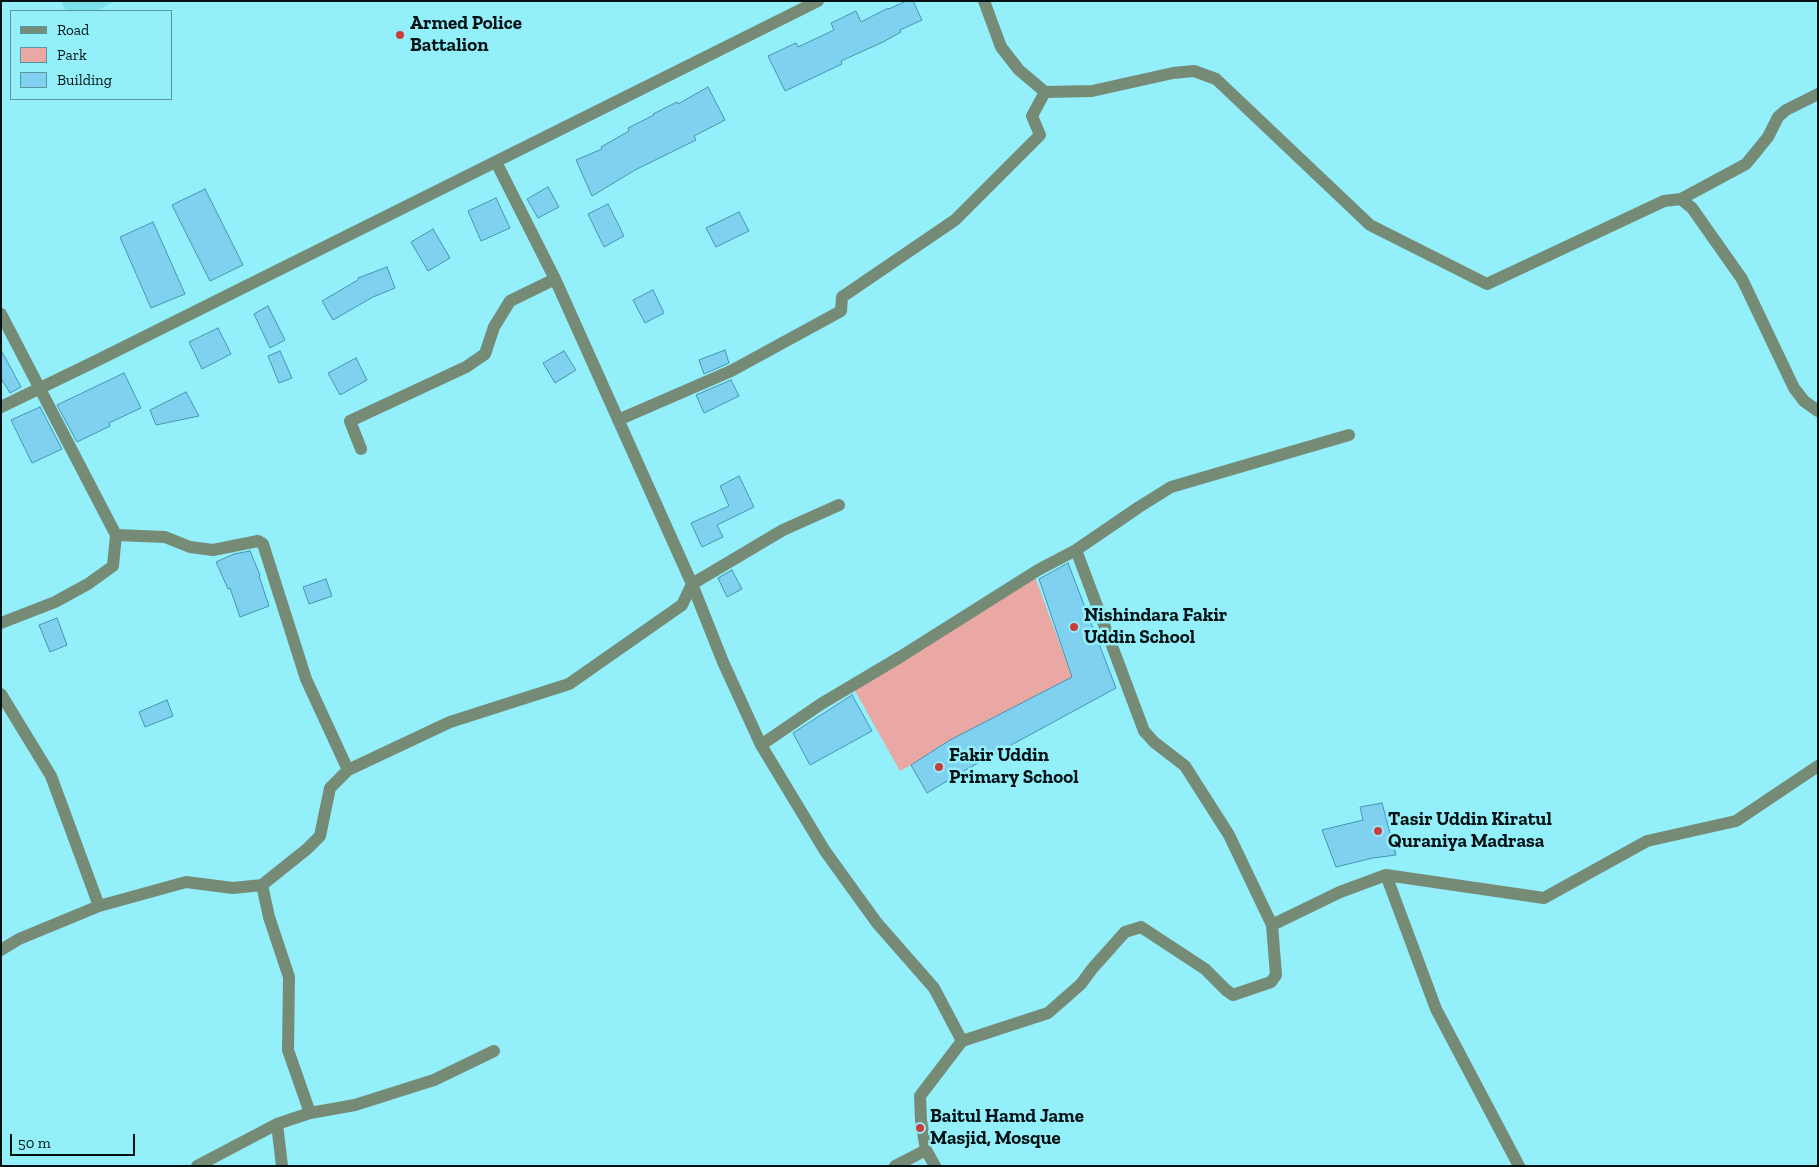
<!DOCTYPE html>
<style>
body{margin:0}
#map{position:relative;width:1819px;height:1167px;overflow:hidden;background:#93effa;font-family:"Zilla Slab",serif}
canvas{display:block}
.frame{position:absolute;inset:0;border:2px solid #011214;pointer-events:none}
.legend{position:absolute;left:10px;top:10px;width:162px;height:90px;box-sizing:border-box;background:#93effa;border:1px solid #59979e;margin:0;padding:6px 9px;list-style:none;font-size:15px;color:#011214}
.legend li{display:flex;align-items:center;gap:10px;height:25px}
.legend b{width:25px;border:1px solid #59979e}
.scale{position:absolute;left:10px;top:1134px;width:125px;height:22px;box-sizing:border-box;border:2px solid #011214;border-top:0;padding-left:6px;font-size:15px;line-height:18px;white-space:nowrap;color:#011214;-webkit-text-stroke:4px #93effa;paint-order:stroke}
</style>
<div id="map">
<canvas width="1819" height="1167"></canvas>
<div class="frame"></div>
<ul class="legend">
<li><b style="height:6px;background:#768b76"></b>Road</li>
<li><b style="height:14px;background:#e9a8a3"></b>Park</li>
<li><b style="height:14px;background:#80d0ef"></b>Building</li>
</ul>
<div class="scale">50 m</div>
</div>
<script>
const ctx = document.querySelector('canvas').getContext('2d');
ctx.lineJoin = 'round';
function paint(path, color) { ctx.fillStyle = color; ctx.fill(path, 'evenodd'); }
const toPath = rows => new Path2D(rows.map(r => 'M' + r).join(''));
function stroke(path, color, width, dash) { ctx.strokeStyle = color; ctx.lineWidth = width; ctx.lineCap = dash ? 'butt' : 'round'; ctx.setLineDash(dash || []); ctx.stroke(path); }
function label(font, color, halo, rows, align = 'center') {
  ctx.font = font + ' "Zilla Slab",serif'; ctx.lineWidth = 5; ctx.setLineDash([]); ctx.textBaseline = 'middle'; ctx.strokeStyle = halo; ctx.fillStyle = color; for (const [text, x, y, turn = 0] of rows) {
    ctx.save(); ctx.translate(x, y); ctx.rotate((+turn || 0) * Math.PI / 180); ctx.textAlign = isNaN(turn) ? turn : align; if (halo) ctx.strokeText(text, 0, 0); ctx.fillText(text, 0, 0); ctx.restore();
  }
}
const built = toPath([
 [61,1,115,1,96,11,66,11]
]);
const green = toPath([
 [1035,577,1072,677,900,771,854,689]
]);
const building = toPath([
 [906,1,913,1,922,20,900,30,901,32,883,42,841,61,842,64,785,91,768,56,796,43,798,47,834,30,831,23,856,11,861,22,888,8,889,9,906,1],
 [708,87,725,120,694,136,696,140,635,170,592,196,576,160,602,149,601,147,629,131,628,128,654,115,653,114,677,102,678,104,708,87],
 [548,187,559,207,538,218,527,199,548,187],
 [205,189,243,265,210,281,172,205,205,189],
 [496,198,510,228,481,241,468,211,496,198],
 [608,204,624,236,604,247,588,214,608,204],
 [739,212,749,231,716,247,706,228,739,212],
 [153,222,185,294,151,308,120,237,153,222],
 [433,229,450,258,428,271,411,242,433,229],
 [387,267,395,288,373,297,333,320,322,301,358,280,358,278,387,267],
 [653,290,664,313,645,323,633,300,653,290],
 [268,306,285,340,270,348,254,314,268,306],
 [218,328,231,354,202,369,189,342,218,328],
 [1,350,21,387,10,393,1,378,1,350],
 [725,350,729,363,704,374,699,360,725,350],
 [280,351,292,378,279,383,268,356,280,351],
 [564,351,576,370,555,383,543,363,564,351],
 [356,358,367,380,340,395,328,373,356,358],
 [124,373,141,408,109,423,110,426,77,442,57,405,124,373],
 [731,380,739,396,704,413,696,395,731,380],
 [186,392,199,416,156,425,150,410,186,392],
 [40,407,62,449,32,463,11,420,40,407],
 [739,476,754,507,717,525,723,537,702,547,691,523,729,506,720,486,739,476],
 [250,551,260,575,259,576,269,606,240,617,230,588,228,589,216,562,234,554,250,551],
 [1068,563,1116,688,969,768,927,793,911,765,950,740,1072,677,1039,579,1068,563],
 [732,570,742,589,727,597,718,578,732,570],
 [326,579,332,596,309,604,303,587,326,579],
 [57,618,67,645,50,652,39,625,57,618],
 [852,695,872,731,810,765,793,733,852,695],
 [167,700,173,716,145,727,139,712,167,700],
 [1382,803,1396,855,1373,858,1336,867,1322,830,1363,820,1360,807,1382,803]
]);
const minor = toPath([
 [984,1,1001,47,1019,70,1045,92,1092,91,1173,73,1194,71,1216,79,1370,225,1487,284,1664,201,1681,199,1692,208,1742,279,1794,388,1804,401,1818,411],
 [496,162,555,279,692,584,723,662,761,745,825,851,877,923,934,988,962,1041],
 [1681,199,1746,164,1768,137,1778,117,1786,110,1818,94],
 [1,314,116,535,113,566,88,584,55,602,1,623],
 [1,407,96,361,818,1],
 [618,420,731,371,841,311,842,297,955,220,1040,135,1032,116,1045,92],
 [361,449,350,421,466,367,485,354,494,327,510,301,555,279],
 [116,535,165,537,190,547,213,550,258,541,263,544,306,679,348,770,450,722,569,684,682,605,692,584,783,530,839,505],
 [1076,550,1144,731,1154,742,1185,766,1229,835,1272,925],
 [1,694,51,776,99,906],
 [761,745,821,704,900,657,1038,570,1076,550,1139,507,1171,487,1349,435],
 [1386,875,1436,1009,1519,1166],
 [1,950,19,939,99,906,186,882,233,888,262,885],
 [310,1113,288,1050,289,977,269,917,262,885,307,849,320,836,330,788,348,770],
 [277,1124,282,1166],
 [197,1166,277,1124,310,1113,355,1105,434,1080,494,1051],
 [895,1166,926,1150],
 [935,1166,926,1150,921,1120,920,1096,962,1041,1048,1013,1081,984,1092,969,1125,932,1141,927,1205,969,1226,990,1233,995,1271,982,1276,975,1272,925,1340,892,1386,875,1544,898,1647,841,1736,821,1818,766]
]);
const markers = [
 [400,35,5,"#cb3c3c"],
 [1074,627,5,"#cb3c3c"],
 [939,767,5,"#cb3c3c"],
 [1378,831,5,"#cb3c3c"],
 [920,1128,5,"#cb3c3c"]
];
const poiNames = [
 ["Armed Police",410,24],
 ["Battalion",410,46],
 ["Nishindara Fakir",1084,616],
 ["Uddin School",1084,638],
 ["Fakir Uddin",949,756],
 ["Primary School",949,778],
 ["Tasir Uddin Kiratul",1388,820],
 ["Quraniya Madrasa",1388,842],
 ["Baitul Hamd Jame",930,1117],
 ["Masjid, Mosque",930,1139]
];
paint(built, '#7be0ec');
paint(green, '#e9a8a3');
paint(building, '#80d0ef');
stroke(building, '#4495b2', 1);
stroke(minor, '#768b76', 12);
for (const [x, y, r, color] of markers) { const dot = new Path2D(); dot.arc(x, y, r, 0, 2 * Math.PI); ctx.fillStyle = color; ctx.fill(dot); stroke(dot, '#93effa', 2); }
label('bold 19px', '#011214', '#93effa', poiNames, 'left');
</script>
